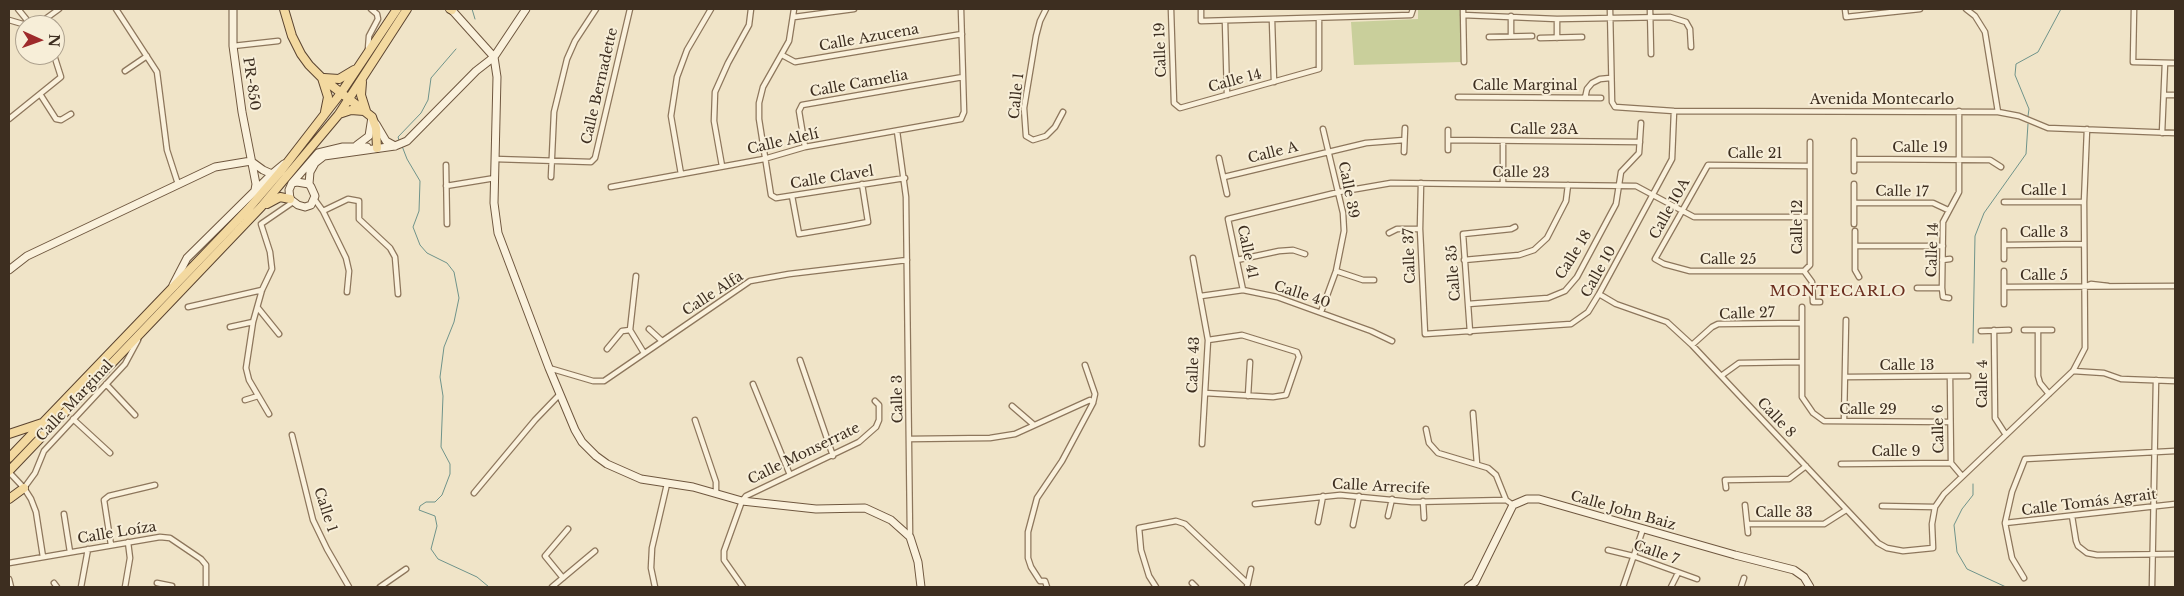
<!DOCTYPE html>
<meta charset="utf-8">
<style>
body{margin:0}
#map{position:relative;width:2184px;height:596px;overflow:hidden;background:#f0e4c8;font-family:"Libre Baskerville",serif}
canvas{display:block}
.frame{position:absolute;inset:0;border:10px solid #3d2e20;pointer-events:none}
.north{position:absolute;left:15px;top:15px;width:50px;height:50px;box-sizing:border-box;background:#f7eed8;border:1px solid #ada18e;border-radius:50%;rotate:92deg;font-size:14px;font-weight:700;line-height:20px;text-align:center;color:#3d2e20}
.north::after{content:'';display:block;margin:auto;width:18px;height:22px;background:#9e2a2b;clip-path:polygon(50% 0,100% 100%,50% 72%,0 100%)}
</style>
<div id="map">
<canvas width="2184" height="596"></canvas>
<div class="frame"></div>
<div class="north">N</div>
</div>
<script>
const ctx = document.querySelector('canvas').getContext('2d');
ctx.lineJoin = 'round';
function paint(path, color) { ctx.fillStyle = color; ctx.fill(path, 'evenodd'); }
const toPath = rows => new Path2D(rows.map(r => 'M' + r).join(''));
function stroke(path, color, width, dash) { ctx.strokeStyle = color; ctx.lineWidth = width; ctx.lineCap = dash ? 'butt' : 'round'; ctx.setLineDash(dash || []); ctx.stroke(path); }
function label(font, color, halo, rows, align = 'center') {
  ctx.font = font + ' "Libre Baskerville",serif'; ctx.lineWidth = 4; ctx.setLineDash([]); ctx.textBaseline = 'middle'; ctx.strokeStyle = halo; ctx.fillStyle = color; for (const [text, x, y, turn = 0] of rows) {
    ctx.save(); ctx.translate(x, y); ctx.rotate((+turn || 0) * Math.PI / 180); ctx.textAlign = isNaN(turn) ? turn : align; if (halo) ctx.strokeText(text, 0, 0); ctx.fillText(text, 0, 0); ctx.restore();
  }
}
const green = toPath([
 [1418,9,1460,9,1461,62,1354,65,1351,22,1418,19]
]);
const stream = toPath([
 [472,9,475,19],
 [2028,116,2029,109,2015,75,2016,64,2038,52,2061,9],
 [399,140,398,137,421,113,428,100,431,78,456,49],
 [402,146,407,159,420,181,419,211,413,227,420,245,427,253,447,263,454,272,459,298,454,322,444,347,440,377,443,396,441,447,450,464,450,474,442,495,435,502,426,502,420,506,419,510,435,516,437,526,431,549,438,559,477,577,489,587],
 [1973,343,1975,236,1984,213,2026,154,2028,124],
 [1973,484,1973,495,1962,509,1954,525,1957,552,1967,569,2006,587]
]);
const street = toPath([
 [18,9,31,25],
 [116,9,157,72,167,150,178,184],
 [794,9,789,41,763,87,759,103,759,119,771,195,776,198,905,178],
 [1046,9,1040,21,1036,36,1024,108,1026,136,1033,140,1046,136,1055,127,1063,112],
 [1171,9,1174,103,1180,108,1319,69,1319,19],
 [1201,9,1201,21,1411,15,1413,9],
 [1463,9,1464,62],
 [1610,9,1612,102,1615,107,1674,111,1998,112,2019,116,2048,128,2175,133],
 [1650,9,1651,54],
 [1845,9,1846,17,1920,9],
 [1966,9,1975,16,1985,32,1998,112],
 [2134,9,2133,62,2175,63],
 [1463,15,1557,19,1670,17,1686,22,1690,29,1691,47],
 [794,17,854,9],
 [1557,19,1557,38],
 [9,20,26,25],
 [1272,20,1274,82],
 [1225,21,1227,95],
 [37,25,59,9],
 [1511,36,1511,16],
 [1489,37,1532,36],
 [1540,38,1582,37],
 [233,46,278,41],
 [368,49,369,36,378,19,377,14,371,9],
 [782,55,795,62,962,34],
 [125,71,147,56],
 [40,94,56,119,61,120,71,114],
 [2164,95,2175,95],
 [1458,97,1601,98],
 [1585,98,1587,89,1592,83,1600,79,1610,78],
 [9,119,61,77,54,55],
 [897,131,906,197,910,536],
 [2162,133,2165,63],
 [1448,140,1640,142],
 [805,147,799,111,802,105,963,77],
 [1448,150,1448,130],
 [1404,152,1405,128],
 [1219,158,1227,194],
 [495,159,591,162,595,158,630,9],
 [1854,159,1990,160,2001,167],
 [446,165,447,224],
 [722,166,714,121,715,92,728,63,749,25,751,9],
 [1854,171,1854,141],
 [681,174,671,116,677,77,687,50,711,9],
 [551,177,554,112,567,59,575,41,596,9],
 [1224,177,1366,143,1404,140],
 [1421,183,1420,229,1425,334,1571,324,1588,312,1599,294,1672,159,1674,111],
 [1503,183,1503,141],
 [446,186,495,178],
 [611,187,764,159,805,147,961,119,964,112,961,9],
 [792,196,799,234,847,226,868,222,862,184],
 [315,200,323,211,346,258,349,271,347,292],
 [2004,202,2084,202],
 [1854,203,1933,203,1948,210],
 [323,211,348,199,359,201,359,219,390,248,395,257,398,294],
 [1854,224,1854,184],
 [1855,231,1855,270,1859,277],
 [1389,233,1397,229,1420,229],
 [2004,245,2084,244],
 [1855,246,1943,246],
 [1193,258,1208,340,1202,444],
 [2004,259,2004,231],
 [1237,260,1279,251,1293,250,1305,254],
 [1464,260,1519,255,1534,250,1547,238,1566,201,1568,185],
 [1942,260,1950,259],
 [1336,271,1363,280,1374,280],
 [1804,271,1690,271,1664,264,1655,259,1708,165,1810,166],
 [1804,271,1810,265,1810,142],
 [1804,271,1812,282,1813,302,1820,302],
 [636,276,630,330,644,353],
 [2086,286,2091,284,2108,286],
 [2004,287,2175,286],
 [1917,288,1942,288],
 [1243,290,1228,219,1339,192,1391,183,1636,186,1694,217,1810,217],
 [1599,294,1616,304,1667,322,1692,345,1878,543,1887,548,1903,551,1933,548,1932,524,1935,507,1944,494,2073,371,2085,348,2084,202,2087,129],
 [1201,296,1243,290,1277,297,1371,331,1392,341],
 [1949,298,1943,297,1942,288,1943,222,1959,192,1959,111],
 [1468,304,1548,298,1565,291,1577,277,1616,204,1621,172,1639,153,1641,123],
 [2004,304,2004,271],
 [188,307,262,290],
 [1802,307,1802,397,1813,413,1824,421,1950,422],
 [258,308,279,334],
 [1321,312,1336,271,1344,231,1343,213,1323,129],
 [230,327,253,322],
 [649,329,662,341],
 [1994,330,1995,418,2006,435],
 [2024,330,2052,330],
 [2038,330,2038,376,2040,383,2049,394],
 [1981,331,2009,330],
 [1470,332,1463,234,1511,229,1515,227],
 [1692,345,1712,327,1718,324,1801,323],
 [607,349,622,331,630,330],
 [800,360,833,456],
 [549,368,593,381,604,381,750,281,789,274,907,260],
 [2073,371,2104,373,2121,379,2175,381],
 [1721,376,1739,363,1801,362],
 [1846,377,1968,376],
 [1950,377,1951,463,1962,476],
 [106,384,135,415],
 [753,384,790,475],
 [1205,393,1273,397,1286,395,1299,357,1297,352,1242,335,1208,340],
 [1248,396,1250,362],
 [245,400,258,396],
 [1012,406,1034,425],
 [1473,413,1477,464],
 [269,414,249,380,246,368,253,322,262,290,272,269,270,252,261,224,293,202],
 [73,419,110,453],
 [695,420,716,482,716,492],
 [1844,421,1846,320],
 [1426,429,1429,443,1438,453,1488,468,1496,475,1506,500,1513,505],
 [292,435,313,520,327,549,349,587],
 [909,439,990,438,1015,434,1090,400,1093,403],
 [1841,464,1951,463],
 [9,472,24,488,31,499,36,512,43,557],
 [24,488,35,473,44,451,125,364,138,340],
 [1726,488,1725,480,1789,479,1806,466],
 [474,493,535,420,560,394],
 [1423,501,1424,518],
 [1255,504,1340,495,1412,502,1506,500],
 [1745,505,1748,533],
 [1882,506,1935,507],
 [64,514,70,552],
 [1388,516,1392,499],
 [2072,516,2076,541,2078,546,2087,553,2097,555,2175,554],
 [1318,522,1323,496],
 [2005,523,2175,504],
 [1747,524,1824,524,1846,510],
 [1353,525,1359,496],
 [111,545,104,500,109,496,155,485],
 [1608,550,1633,556,1697,579],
 [9,563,160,537,170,538,201,559,206,565,206,587],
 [563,578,545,556,568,529],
 [2024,578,2012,558,2005,523,2012,492,2025,459,2175,451],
 [9,579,11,587],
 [54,583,57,587],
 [157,583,172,586],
 [1192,583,1196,587],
 [81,587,88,549],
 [125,587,130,558,128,542],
 [380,587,406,569],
 [552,587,595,551],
 [655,587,651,568,652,548,667,484],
 [743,587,724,560,724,551,742,501,746,496,859,442,876,427,879,420,879,405,875,401],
 [1047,587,1045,581,1040,581,1031,567,1028,558,1028,532,1037,498,1062,461,1093,403,1095,394,1085,365],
 [1156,587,1149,576,1141,550,1139,528,1176,521,1185,524,1247,583],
 [1247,587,1251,569],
 [1623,587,1643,529],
 [1671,587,1678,573],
 [1741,587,1744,578],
 [2152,587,2156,380]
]);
const secondary = toPath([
 [233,9,233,46,242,112,256,184,255,190],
 [451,9,494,57,497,77,494,203,498,233,549,368,575,430,582,442,596,456,607,464,641,479,693,487,742,501,816,509,865,508,891,520,910,537,918,562,921,587],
 [376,124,386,141,395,146],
 [357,145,369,136,372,117],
 [252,162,263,170,272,174,284,164],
 [297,182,309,184,311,187,315,196,311,205,305,207,298,205,290,199,289,190,292,183,297,182],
 [292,183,318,153,343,147,367,147],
 [309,184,310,172,315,163,324,156,395,146,407,141,476,71,494,57,526,9],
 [9,270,27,256,215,167,251,161],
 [173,285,187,258,272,174],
 [1468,587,1475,582,1513,505,1527,499,1539,499,1735,555,1794,570,1804,577,1810,587]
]);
const primary = toPath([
 [284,9,292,36,301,54,309,65,322,78,372,117,376,128,377,148],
 [450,9,452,10],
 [322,78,328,97,325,112],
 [324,78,339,79,354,70],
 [362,82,361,95,366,111],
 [339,114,351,110,364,111],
 [267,204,280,197,290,199],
 [9,434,42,423],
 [9,458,250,207,280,172,341,93,397,9],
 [9,471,261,207,339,114,407,9],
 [9,499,24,488]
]);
const streetNames = [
 ["Calle Azucena",869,38,-10],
 ["Calle 19",1161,50,-92],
 ["Calle 14",1235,81,-15],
 ["PR-850",251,84,82],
 ["Calle Camelia",859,84,-10],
 ["Calle Bernadette",600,86,-77],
 ["Calle Marginal",1525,86],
 ["Calle 1",1017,96,-84],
 ["Avenida Montecarlo",1882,100],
 ["Calle 23A",1544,130],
 ["Calle Alelí",783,142,-13],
 ["Calle 19",1920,148],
 ["Calle A",1273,153,-14],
 ["Calle 21",1755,154],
 ["Calle 23",1521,173,1],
 ["Calle Clavel",832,178,-9],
 ["Calle 39",1348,190,79],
 ["Calle 1",2044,191],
 ["Calle 17",1902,192,1],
 ["Calle 10A",1670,209,-61],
 ["Calle 12",1798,227,-90],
 ["Calle 3",2044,233],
 ["Calle 14",1933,250,-88],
 ["Calle 41",1247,252,78],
 ["Calle 18",1574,255,-58],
 ["Calle 37",1410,256,-92],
 ["Calle 25",1728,260],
 ["Calle 10",1599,272,-61],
 ["Calle 35",1454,273,-94],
 ["Calle 5",2044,276],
 ["Calle Alfa",713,294,-33],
 ["Calle 40",1302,295,18],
 ["Calle 27",1747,314,-2],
 ["Calle 43",1194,365,-88],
 ["Calle 13",1907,366],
 ["Calle 4",1983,384,-90],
 ["Calle 3",898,399,-91],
 ["Calle Marginal",75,401,-47],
 ["Calle 29",1868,410],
 ["Calle 8",1776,418,47],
 ["Calle 6",1939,429,-91],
 ["Calle 9",1896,452],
 ["Calle Monserrate",804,454,-26],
 ["Calle Arrecife",1381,487,3],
 ["Calle Tomás Agrait",2089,503,-7],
 ["Calle 1",325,510,72],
 ["Calle John Baiz",1623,511,16],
 ["Calle 33",1784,513],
 ["Calle Loíza",117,533,-9],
 ["Calle 7",1656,553,19]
];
const neighbourhoodNames = [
 ["MONTECARLO",1838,292]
];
paint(green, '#c9cf9b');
stroke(stream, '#6f938a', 1);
stroke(street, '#8d765c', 7);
stroke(secondary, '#6f573f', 9);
stroke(primary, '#5b4430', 10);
stroke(street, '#faf1dc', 4.5);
stroke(secondary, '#faf1dc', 7);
stroke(primary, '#f3d9a0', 8);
label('14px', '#3d2e20', '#f7eed8', streetNames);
ctx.letterSpacing = '1px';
label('15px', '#6b2e1e', '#f7eed8', neighbourhoodNames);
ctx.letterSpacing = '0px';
</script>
